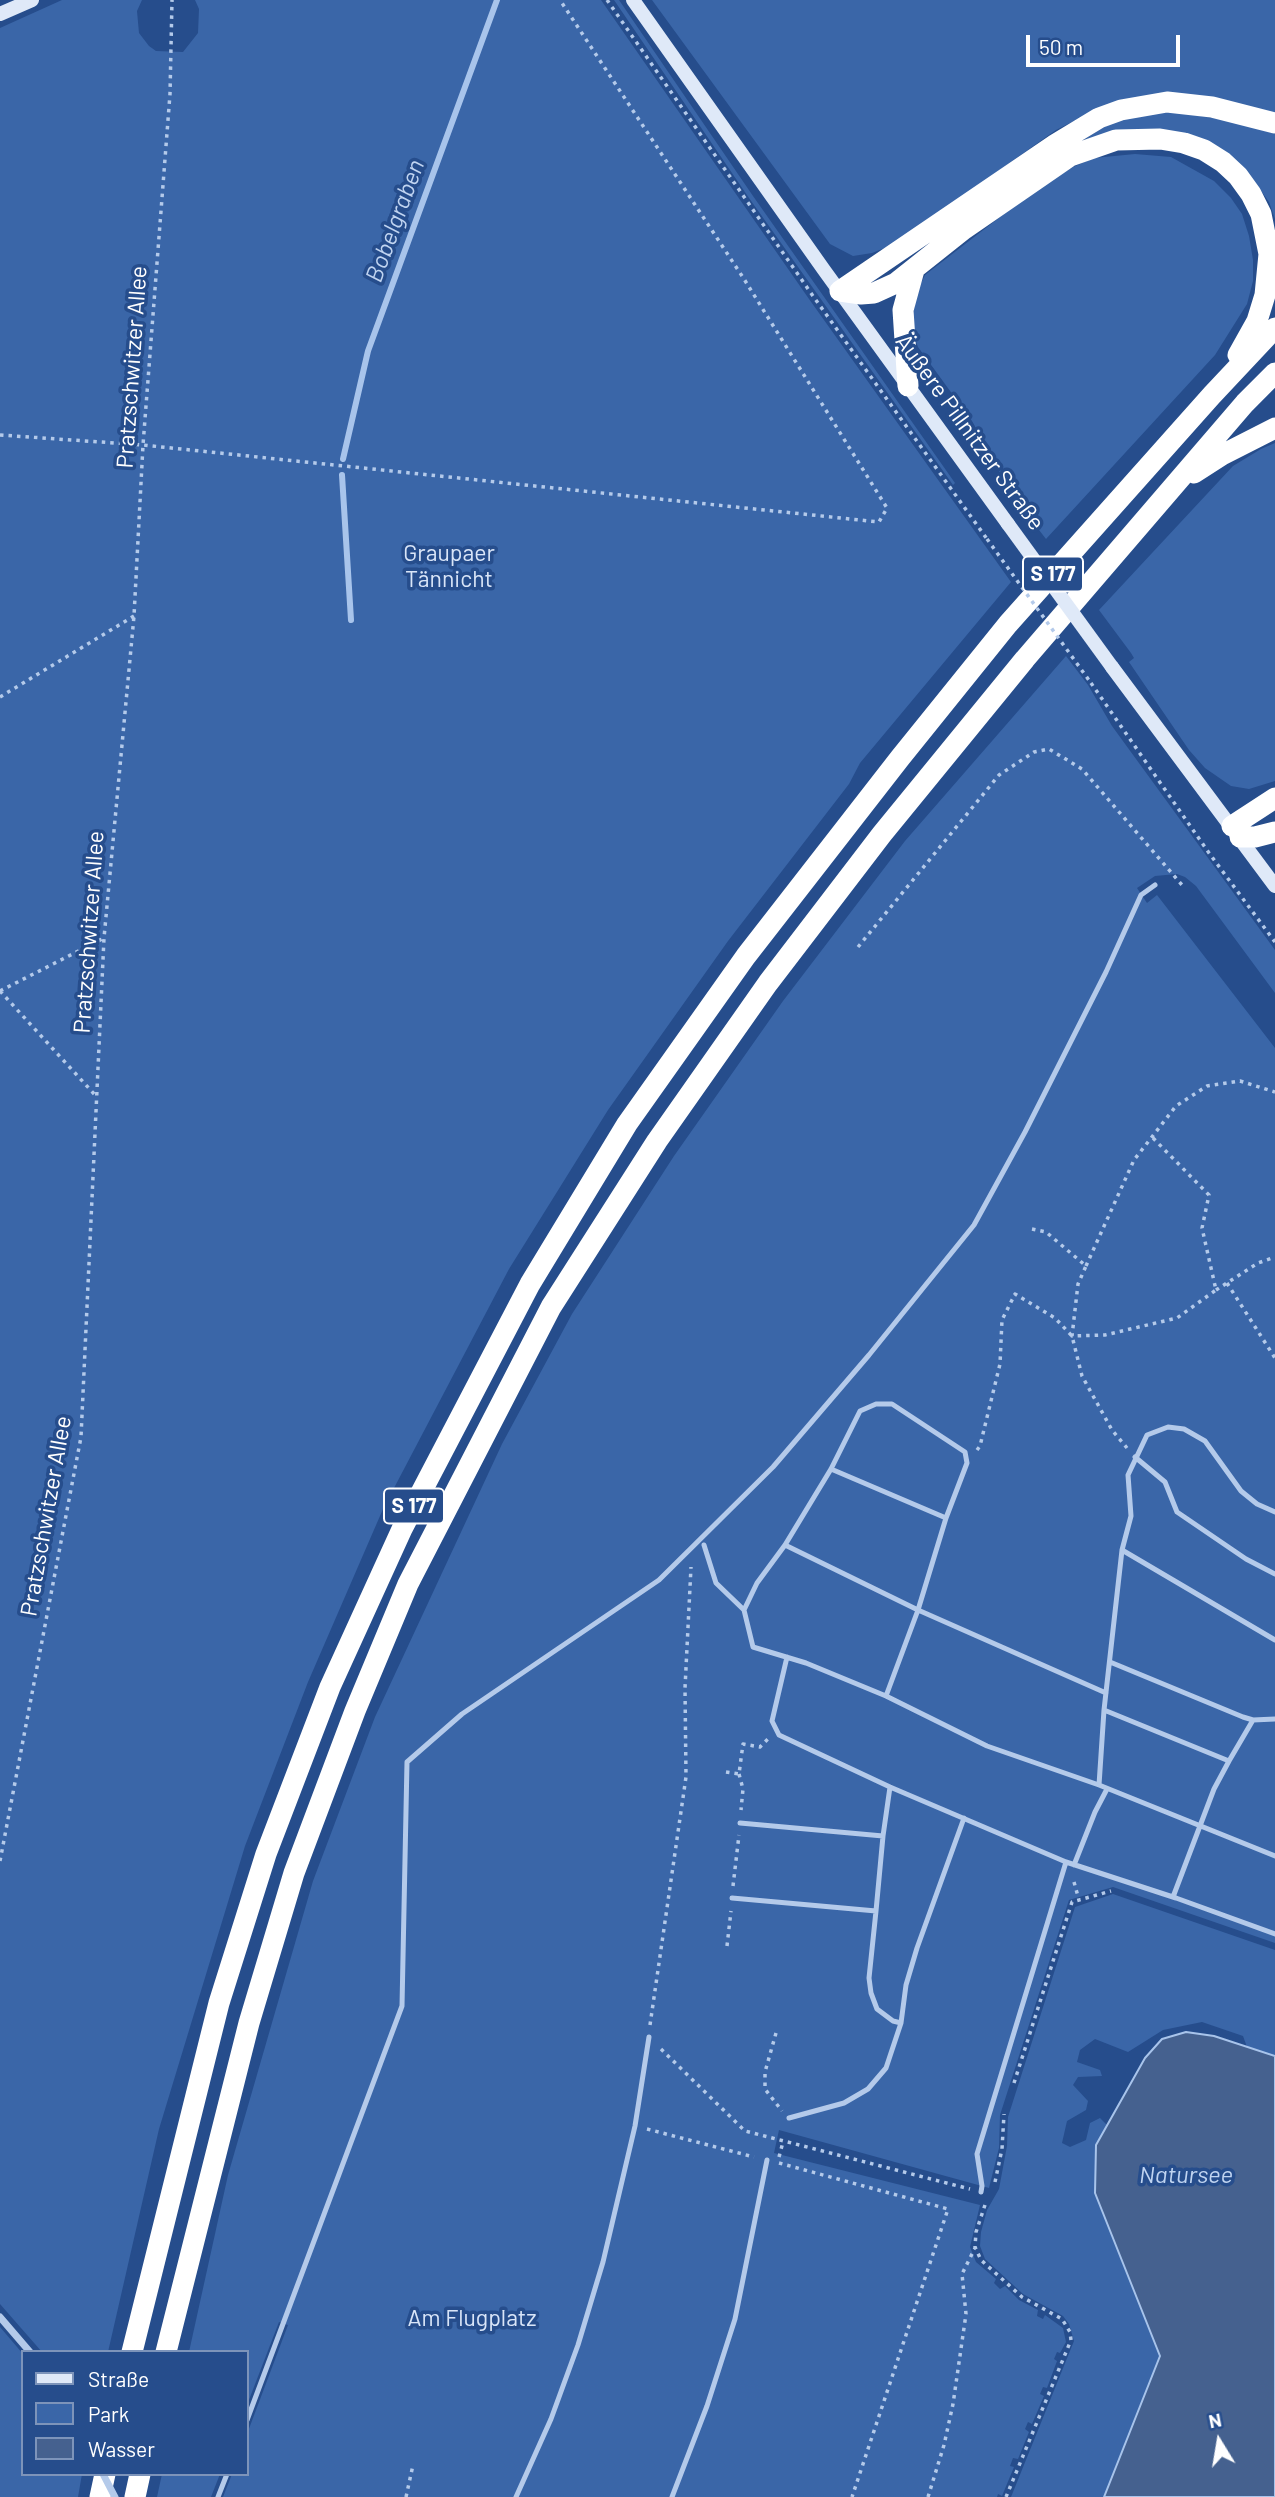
<!DOCTYPE html>
<meta charset="utf-8">
<style>
body{margin:0}
#map{position:relative;width:1275px;height:2497px;overflow:hidden;background:#264d8c;font-family:Barlow,sans-serif}
canvas{display:block}
.legend{position:absolute;left:21px;top:2350px;width:228px;height:126px;box-sizing:border-box;background:#264d8c;border:2px solid #7d94ba;margin:0;padding:9px 12px;list-style:none;font-size:21px;color:#fff}
.legend li{display:flex;align-items:center;gap:14px;height:35px}
.legend b{width:35px;border:2px solid #7d94ba}
.north{position:absolute;left:1184px;top:2406px;width:70px;height:70px;-webkit-text-stroke:5px #264d8c;paint-order:stroke;rotate:349deg;font-size:19px;font-weight:700;line-height:28px;text-align:center;color:#fff}
.north::after{content:'';display:block;margin:auto;width:24px;height:32px;background:#fff;clip-path:polygon(50% 0,100% 100%,50% 72%,0 100%)}
.scale{position:absolute;left:1026px;top:35px;width:154px;height:32px;box-sizing:border-box;border:4px solid #fff;border-top:0;padding-left:9px;font-size:21px;line-height:24px;white-space:nowrap;color:#fff;-webkit-text-stroke:5px #264d8c;paint-order:stroke}
</style>
<div id="map">
<canvas width="1275" height="2497"></canvas>
<ul class="legend">
<li><b style="height:9px;background:#dfe9f8"></b>Straße</li>
<li><b style="height:19px;background:#3a66a8"></b>Park</li>
<li><b style="height:19px;background:#45618f"></b>Wasser</li>
</ul>
<div class="north">N</div>
<div class="scale">50 m</div>
</div>
<script>
const ctx = document.querySelector('canvas').getContext('2d');
ctx.lineJoin = 'round';
function paint(path, color) { ctx.fillStyle = color; ctx.fill(path, 'evenodd'); }
const toPath = rows => new Path2D(rows.map(r => 'M' + r).join(''));
function stroke(path, color, width, dash) { ctx.strokeStyle = color; ctx.lineWidth = width; ctx.lineCap = dash ? 'butt' : 'round'; ctx.setLineDash(dash || []); ctx.stroke(path); }
function label(font, color, halo, rows, align = 'center') {
  ctx.font = font + ' Barlow,sans-serif'; ctx.lineWidth = 7; ctx.setLineDash([]); ctx.textBaseline = 'middle'; ctx.strokeStyle = halo; ctx.fillStyle = color; for (const [text, x, y, turn = 0] of rows) {
    ctx.save(); ctx.translate(x, y); ctx.rotate((+turn || 0) * Math.PI / 180); ctx.textAlign = isNaN(turn) ? turn : align; if (halo) ctx.strokeText(text, 0, 0); ctx.fillText(text, 0, 0); ctx.restore();
  }
}
const green = toPath([
 [62,0,142,0,137,11,139,33,149,46,156,51,183,52,198,33,199,9,195,0,601,0,809,299,1011,582,860,763,849,784,728,941,608,1110,509,1269,383,1509,308,1682,245,1846,159,2129,108,2352,42,2352,0,2304,0,28],
 [614,0,619,0,753,196,955,483,953,485,749,198],
 [652,0,1275,0,1275,115,1104,106,1056,130,895,244,872,253,853,256,830,244],
 [1173,112,1234,121,1275,134,1275,219,1269,202,1251,177,1158,129,1135,129,1083,140,1111,123,1142,114],
 [1135,154,1171,157,1214,181,1231,198,1242,214,1249,236,1253,260,1253,281,1247,304,1215,355,1046,539,1012,495,972,421,918,347,911,327,917,291,925,275,1035,190,1073,167,1094,158],
 [1275,443,1275,781,1249,789,1231,786,1205,768,1189,750,1129,662,1134,658,1131,653,1099,610,1233,466,1261,449],
 [1066,656,1088,685,1112,726,1275,950,1275,993,1196,886,1185,877,1177,874,1155,876,1137,888,1147,903,1157,895,1275,1048,1275,1943,1113,1887,1069,1900,1000,2115,999,2148,989,2188,779,2130,774,2153,980,2205,970,2247,976,2262,996,2279,994,2283,1000,2289,1005,2286,1019,2300,1038,2310,1037,2316,1043,2319,1045,2315,1063,2328,1066,2342,1060,2353,1057,2352,1054,2359,1057,2361,1047,2388,1043,2387,1040,2394,1044,2396,1032,2424,1028,2422,1025,2429,1029,2432,1018,2459,1013,2458,1010,2466,1014,2467,1002,2496,998,2494,997,2497,223,2497,232,2474,247,2474,247,2434,288,2325,279,2322,247,2405,247,2352,189,2352,228,2175,313,1881,375,1717,502,1444,572,1314,674,1156,783,1001,905,841],
 [1113,1894,1275,1950,1275,2056,1247,2047,1243,2036,1202,2022,1163,2030,1128,2052,1095,2039,1080,2050,1077,2062,1100,2070,1102,2076,1078,2077,1073,2085,1088,2101,1086,2110,1067,2121,1062,2143,1070,2147,1086,2140,1090,2123,1100,2118,1107,2125,1096,2145,1095,2193,1160,2356,1104,2497,1011,2497,1074,2341,1069,2324,1063,2316,1023,2294,985,2259,980,2246,981,2232,987,2210,999,2189,1007,2146,1008,2117,1075,1907],
 [0,2327,23,2354,23,2474,82,2474,78,2497,0,2497],
 [162,2474,220,2474,211,2497,157,2497]
]);
const water = toPath([
 [1186,2032,1214,2036,1275,2056,1275,2497,1104,2497,1160,2356,1095,2193,1096,2145,1145,2058,1162,2039,1186,2032]
]);
const stream = toPath([
 [343,459,368,351,497,0],
 [342,475,351,620]
]);
const path = toPath([
 [607,0,813,296,987,539],
 [0,435,143,445,879,522,887,508,744,279,560,0],
 [1091,683,1209,853,1275,942],
 [0,697,134,616],
 [858,947,999,775,1034,752,1049,749,1082,769,1182,885],
 [0,991,96,1096],
 [0,991,104,938],
 [1032,1229,1046,1232,1086,1266,1078,1284,1072,1336,1105,1335,1177,1318,1216,1290,1202,1228,1209,1195,1152,1137],
 [1086,1266,1134,1160,1176,1106,1207,1086,1240,1081,1275,1092],
 [1227,1283,1275,1358],
 [1216,1290,1258,1263,1275,1257],
 [977,1450,980,1446,1000,1364,1002,1320,1015,1294,1055,1318,1072,1336,1082,1376,1112,1430,1127,1448],
 [726,1772,739,1774,743,1744,760,1747,768,1739],
 [739,1774,743,1789,741,1810],
 [0,1861,81,1437,104,938,134,616,143,445,170,94,172,0],
 [1074,1882,1079,1900],
 [733,1886,739,1835],
 [727,1946,731,1911],
 [650,2025,686,1777,685,1688,691,1567],
 [776,2033,765,2072,765,2089,782,2111],
 [661,2049,745,2131,970,2189],
 [1014,2083,1072,1902,1111,1891],
 [647,2129,754,2157],
 [779,2157,783,2142],
 [779,2163,948,2209,852,2497],
 [995,2182,1002,2149,1004,2114],
 [985,2205,976,2232,975,2247,981,2260,1022,2297,1062,2319,1070,2332,1071,2340,1006,2497],
 [406,2497,413,2465],
 [928,2497,944,2445,953,2404,966,2314,962,2274,975,2248]
]);
const lane = toPath([
 [1135,1457,1165,1482,1177,1512,1246,1559,1275,1574],
 [831,1469,946,1518],
 [704,1545,716,1583,744,1610,753,1647,806,1663,886,1696],
 [1122,1550,1131,1516,1128,1475,1147,1435,1168,1427,1184,1429,1205,1441,1241,1491,1257,1504,1275,1512],
 [744,1610,757,1583,785,1545,831,1469,860,1411,876,1404,892,1404,965,1452,967,1463,946,1518,918,1610,785,1545],
 [787,1657,772,1721,779,1735,890,1787,1066,1862,1176,1898,1275,1934],
 [1110,1662,1243,1717,1253,1720,1275,1719],
 [1104,1710,1099,1785,1275,1856],
 [1253,1720,1229,1761,1104,1710,1122,1550,1275,1640],
 [1099,1785,987,1746,886,1696,918,1610,1106,1693],
 [740,1823,883,1836],
 [1074,1865,1095,1812,1107,1789],
 [1173,1897,1214,1789,1229,1761],
 [732,1898,876,1911,883,1836,890,1787],
 [876,1911,869,1978,871,1993,877,2009,893,2021,901,2023],
 [789,2118,844,2103,868,2089,886,2068,901,2023,906,1985,917,1948,964,1818],
 [981,2192,982,2186,977,2154,1066,1862],
 [247,2420,402,2006,407,1762,462,1714,659,1580,773,1467,869,1355,974,1225,1025,1132,1106,972,1141,895,1155,885],
 [218,2497,227,2474],
 [516,2497,551,2419,578,2345,603,2262,635,2126,649,2037],
 [672,2497,707,2406,735,2319,767,2160]
]);
const street = toPath([
 [0,2317,30,2352]
]);
const secondary = toPath([
 [633,0,824,270,1008,524],
 [0,14,32,0],
 [1112,667,1275,886]
]);
const highway = toPath([
 [840,291,861,294,874,293,896,283,964,229,1070,156,1116,140,1160,139,1184,143,1204,150,1223,162,1238,176,1251,194,1261,214,1269,254,1265,295,1257,321,1238,355],
 [840,291,1056,144,1099,118,1121,110,1167,102,1212,107,1275,123],
 [908,386,903,310,914,270],
 [1194,473,1222,455,1275,428],
 [1232,826,1275,798],
 [1240,837,1255,837,1275,832],
 [132,2352,219,2003,266,1854,330,1687,402,1529,530,1284,627,1124,746,956,900,758,1008,624,1212,395,1275,328],
 [166,2352,249,2023,294,1873,355,1711,408,1584,551,1307,657,1141,768,983,882,834,1025,659,1245,403,1275,373],
 [100,2497,105,2474],
 [135,2497,140,2474]
]);
const pathBridge = toPath([
 [987,539,1091,683]
]);
const streetBridge = toPath([
 [103,2474,115,2497]
]);
const secondaryBridge = toPath([
 [1008,524,1112,667]
]);
const shields = [
 [1053,574,60],
 [414,1506,60]
];
const shieldNames = [
 ["S 177",1053,574],
 ["S 177",414,1506]
];
const streetNames = [
 ["Pratzschwitzer Allee",132,367,-86],
 ["Äußere Pillnitzer Straße",970,432,54],
 ["Pratzschwitzer Allee",89,932,-86],
 ["Pratzschwitzer Allee",46,1516,-80]
];
const parkNames = [
 ["Graupaer",449,553],
 ["Tännicht",449,579],
 ["Am Flugplatz",472,2318]
];
const waterNames = [
 ["Bobelgraben",395,221,-70],
 ["Natursee",1186,2175]
];
paint(green, '#3a66a8');
paint(water, '#45618f');
stroke(water, '#a8c4eb', 2);
stroke(stream, '#a8c4eb', 6);
stroke(path, '#b4caea', 3.5, [3.5, 5]);
stroke(lane, '#b4caea', 5);
stroke(street, '#b4caea', 7);
stroke(secondary, '#dfe9f8', 14);
stroke(highway, '#fff', 21);
stroke(pathBridge, '#b4caea', 3.5, [3.5, 5]);
stroke(streetBridge, '#b4caea', 7);
stroke(secondaryBridge, '#dfe9f8', 14);
for (const [x, y, w] of shields) { const box = new Path2D(); box.roundRect(x - w / 2, y - 17.5, w, 35, 5); ctx.fillStyle = '#264d8c'; ctx.fill(box); stroke(box, '#fff', 2); }
label('bold 21px', '#fff', null, shieldNames);
label('23px', '#fff', '#264d8c', streetNames);
label('23px', '#d9e5f8', '#264d8c', parkNames);
label('italic 24px', '#c0d4f1', '#264d8c', waterNames);
</script>
